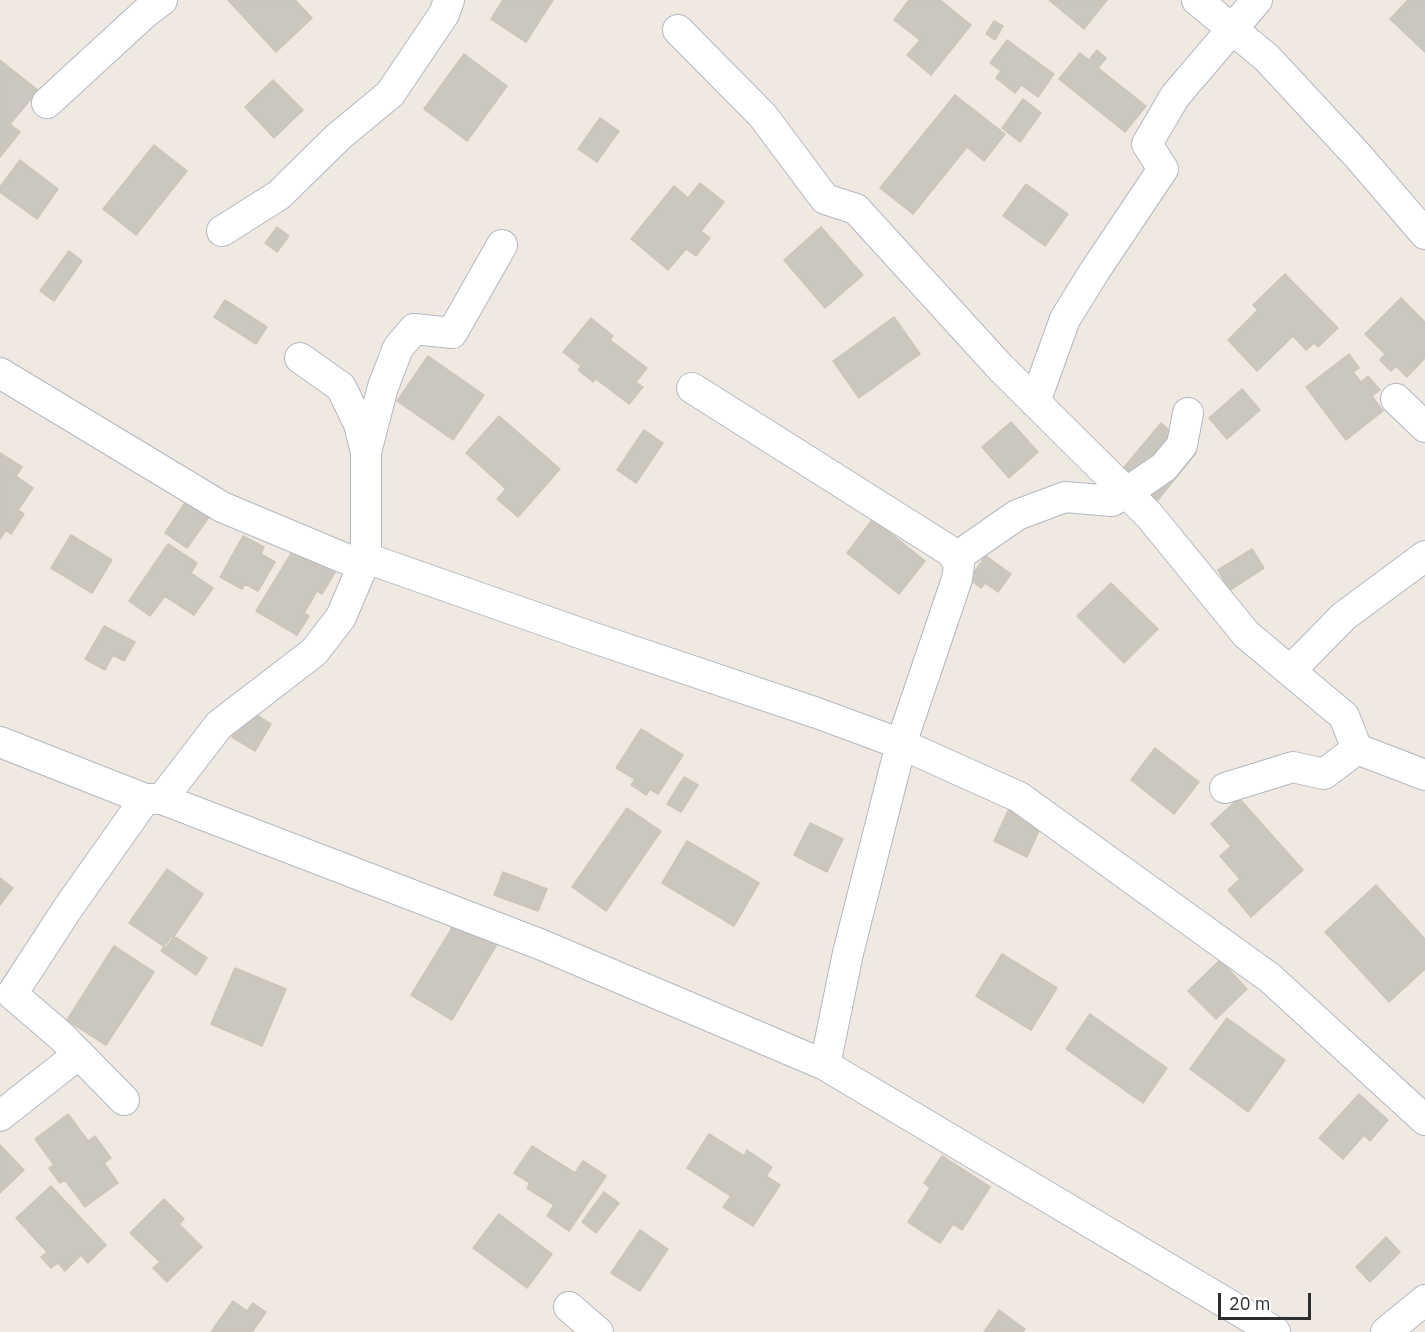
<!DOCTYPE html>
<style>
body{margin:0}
#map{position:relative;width:1425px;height:1332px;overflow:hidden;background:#efe9e1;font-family:"IBM Plex Sans",sans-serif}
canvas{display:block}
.scale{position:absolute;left:1218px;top:1293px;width:93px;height:27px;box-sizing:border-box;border:3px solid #2e2e2e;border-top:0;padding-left:8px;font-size:18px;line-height:21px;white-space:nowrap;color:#2e2e2e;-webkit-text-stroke:4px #fff;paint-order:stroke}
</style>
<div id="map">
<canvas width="1425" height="1332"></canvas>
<div class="scale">20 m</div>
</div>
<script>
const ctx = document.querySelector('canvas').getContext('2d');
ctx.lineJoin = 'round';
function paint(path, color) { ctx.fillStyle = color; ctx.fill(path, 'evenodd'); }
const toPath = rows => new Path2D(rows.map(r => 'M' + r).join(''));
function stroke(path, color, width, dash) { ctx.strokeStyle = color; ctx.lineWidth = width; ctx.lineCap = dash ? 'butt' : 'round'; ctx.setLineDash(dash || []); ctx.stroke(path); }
const building = toPath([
 [228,0,295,0,312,18,276,52,228,0],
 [503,0,553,0,526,42,491,19,503,0],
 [909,0,940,0,971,25,931,75,907,55,920,40,894,20,909,0],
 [1049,0,1107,0,1084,29,1049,0],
 [1408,0,1425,0,1425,52,1390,19,1408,0],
 [994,21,1003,26,995,40,986,34,994,21],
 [1007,40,1054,74,1038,97,1021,85,1015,93,996,78,1001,71,990,63,1007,40],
 [1097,50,1106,58,1098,68,1146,106,1125,132,1059,79,1080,53,1089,60,1097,50],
 [464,54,507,86,467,141,424,109,464,54],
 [0,60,44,95,36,103,31,99,10,124,20,132,0,157,0,60],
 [273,80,303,110,274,138,245,107,273,80],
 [955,95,1005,134,984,161,967,147,913,214,880,188,955,95],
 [1023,99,1041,113,1020,142,1002,128,1023,99],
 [600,118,619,131,597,162,578,149,600,118],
 [154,145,187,171,136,235,103,209,154,145],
 [20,160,58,189,37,219,0,192,0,187,20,160],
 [700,183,724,202,701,231,710,238,696,256,686,249,668,270,631,239,674,186,688,198,700,183],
 [1026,184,1068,214,1045,246,1003,216,1026,184],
 [277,227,289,236,277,252,265,243,277,227],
 [821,227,863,275,825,308,784,260,821,227],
 [69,251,82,261,54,301,40,291,69,251],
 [1285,274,1338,328,1318,347,1314,343,1306,350,1293,336,1257,371,1228,340,1258,310,1253,305,1285,274],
 [1401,298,1425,322,1425,358,1407,377,1396,366,1391,371,1380,360,1385,354,1365,334,1401,298],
 [225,300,267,327,256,344,214,317,225,300],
 [894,317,920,354,859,398,833,361,894,317],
 [591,318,613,336,610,340,647,368,636,382,643,387,629,404,596,379,593,382,578,370,581,366,563,352,591,318],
 [1349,354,1359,368,1353,372,1361,382,1368,376,1380,390,1372,396,1383,411,1346,440,1306,387,1349,354],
 [428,356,484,395,453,440,397,401,428,356],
 [1242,389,1260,410,1227,439,1209,418,1242,389],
 [499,416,560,469,518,517,497,499,506,489,466,453,499,416],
 [1011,422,1038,452,1009,478,982,447,1011,422],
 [1161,423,1196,453,1157,501,1121,471,1161,423],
 [644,430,663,443,636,483,617,470,644,430],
 [0,453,22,467,16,476,33,488,18,510,24,514,11,534,6,530,0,539,0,453],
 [186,501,209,517,187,548,165,533,186,501],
 [873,519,925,561,899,594,847,553,873,519],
 [71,535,112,560,92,593,51,568,71,535],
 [243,536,264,547,261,554,275,562,258,591,245,584,242,589,220,577,243,536],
 [168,544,197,563,191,573,213,588,194,615,165,596,150,616,129,601,168,544],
 [297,544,337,569,322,594,317,591,304,613,309,616,297,635,256,611,297,544],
 [1252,549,1264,568,1230,590,1218,570,1252,549],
 [986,556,1011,574,998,592,985,583,981,588,969,579,986,556],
 [1111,583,1158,629,1124,663,1077,616,1111,583],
 [104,626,135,642,124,661,113,655,105,670,85,659,104,626],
 [248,710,271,724,255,751,232,737,248,710],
 [641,729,683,755,658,794,650,789,646,795,631,785,635,779,616,768,641,729],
 [1155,748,1199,782,1174,814,1131,780,1155,748],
 [684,777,698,785,681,812,667,804,684,777],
 [1239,798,1303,870,1251,917,1228,890,1240,879,1220,856,1231,846,1211,824,1239,798],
 [1012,802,1045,818,1027,857,994,841,1012,802],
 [627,808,661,831,606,911,572,887,627,808],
 [810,823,843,839,827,872,794,855,810,823],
 [687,841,759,883,734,926,662,883,687,841],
 [167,869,203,894,166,948,129,923,167,869],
 [503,872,547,889,538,911,494,895,503,872],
 [0,878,13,888,0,905,0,878],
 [1376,885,1425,939,1425,969,1389,1002,1325,932,1376,885],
 [460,915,500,939,452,1020,411,995,460,915],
 [172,935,207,958,196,975,161,951,172,935],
 [114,946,154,972,106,1045,67,1020,114,946],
 [1002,954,1057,988,1031,1030,976,996,1002,954],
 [1220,960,1247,989,1216,1019,1188,991,1220,960],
 [235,968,286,989,262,1046,211,1024,235,968],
 [1090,1014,1167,1068,1143,1103,1066,1049,1090,1014],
 [1227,1018,1285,1060,1248,1112,1190,1069,1227,1018],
 [1359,1094,1388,1120,1370,1141,1364,1135,1343,1159,1319,1138,1359,1094],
 [68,1114,88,1141,95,1136,111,1158,104,1163,118,1183,85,1207,65,1180,60,1183,49,1168,54,1165,35,1139,68,1114],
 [709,1134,744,1156,747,1150,772,1167,766,1176,780,1185,753,1226,723,1207,731,1196,687,1168,709,1134],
 [0,1145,24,1170,0,1193,0,1145],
 [532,1146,575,1173,583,1161,606,1176,569,1231,547,1216,554,1205,527,1188,530,1183,514,1173,532,1146],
 [942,1156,990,1187,962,1230,953,1224,940,1243,908,1222,930,1188,924,1183,942,1156],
 [51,1186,106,1245,88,1263,81,1255,65,1271,58,1263,51,1268,41,1257,47,1252,16,1218,51,1186],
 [604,1192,619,1203,596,1233,582,1222,604,1192],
 [164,1199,184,1219,179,1224,202,1247,167,1282,153,1268,160,1262,130,1233,164,1199],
 [499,1214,552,1254,527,1288,473,1248,499,1214],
 [640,1230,668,1249,640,1291,611,1273,640,1230],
 [1386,1237,1400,1252,1370,1282,1356,1267,1386,1237],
 [233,1301,247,1311,253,1303,266,1312,252,1332,211,1332,233,1301],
 [999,1310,1025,1329,1023,1332,984,1332,999,1310]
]);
const street = toPath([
 [1197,0,1267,58,1358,156,1425,234],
 [678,30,763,116,825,199,856,209,1000,367,1149,515,1246,634,1290,671,1344,616,1425,556],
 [47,103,145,13,162,0],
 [222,231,279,195,338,137,390,94,444,14,449,0],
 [0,373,222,507,356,563,366,558,594,638,817,713,901,744,1019,797,1270,978,1425,1120],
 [692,388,953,553,959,565,957,579,901,744,848,953,825,1065],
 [1396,399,1425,427],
 [1035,402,1065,319,1094,272,1163,169,1147,144,1175,96,1257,0],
 [366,452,383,387,398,348,414,329,452,333,502,245],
 [955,558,1017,515,1065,497,1112,501,1126,493,1164,467,1182,445,1188,413],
 [1290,671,1344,716,1357,749,1425,775],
 [0,742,145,799,162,799,542,945,825,1065,1275,1332],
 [1225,788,1293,767,1324,774,1357,749],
 [162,799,219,725,314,652,341,617,366,558,366,452,359,424,341,387,300,358],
 [124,1100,61,1036,12,994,68,908,145,799],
 [0,1116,79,1054],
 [569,1307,598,1332],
 [1386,1332,1425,1300]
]);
paint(building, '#cbc7bf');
stroke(building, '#cbc5ba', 1.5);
stroke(street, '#b4b7c1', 32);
stroke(street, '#fff', 30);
</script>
